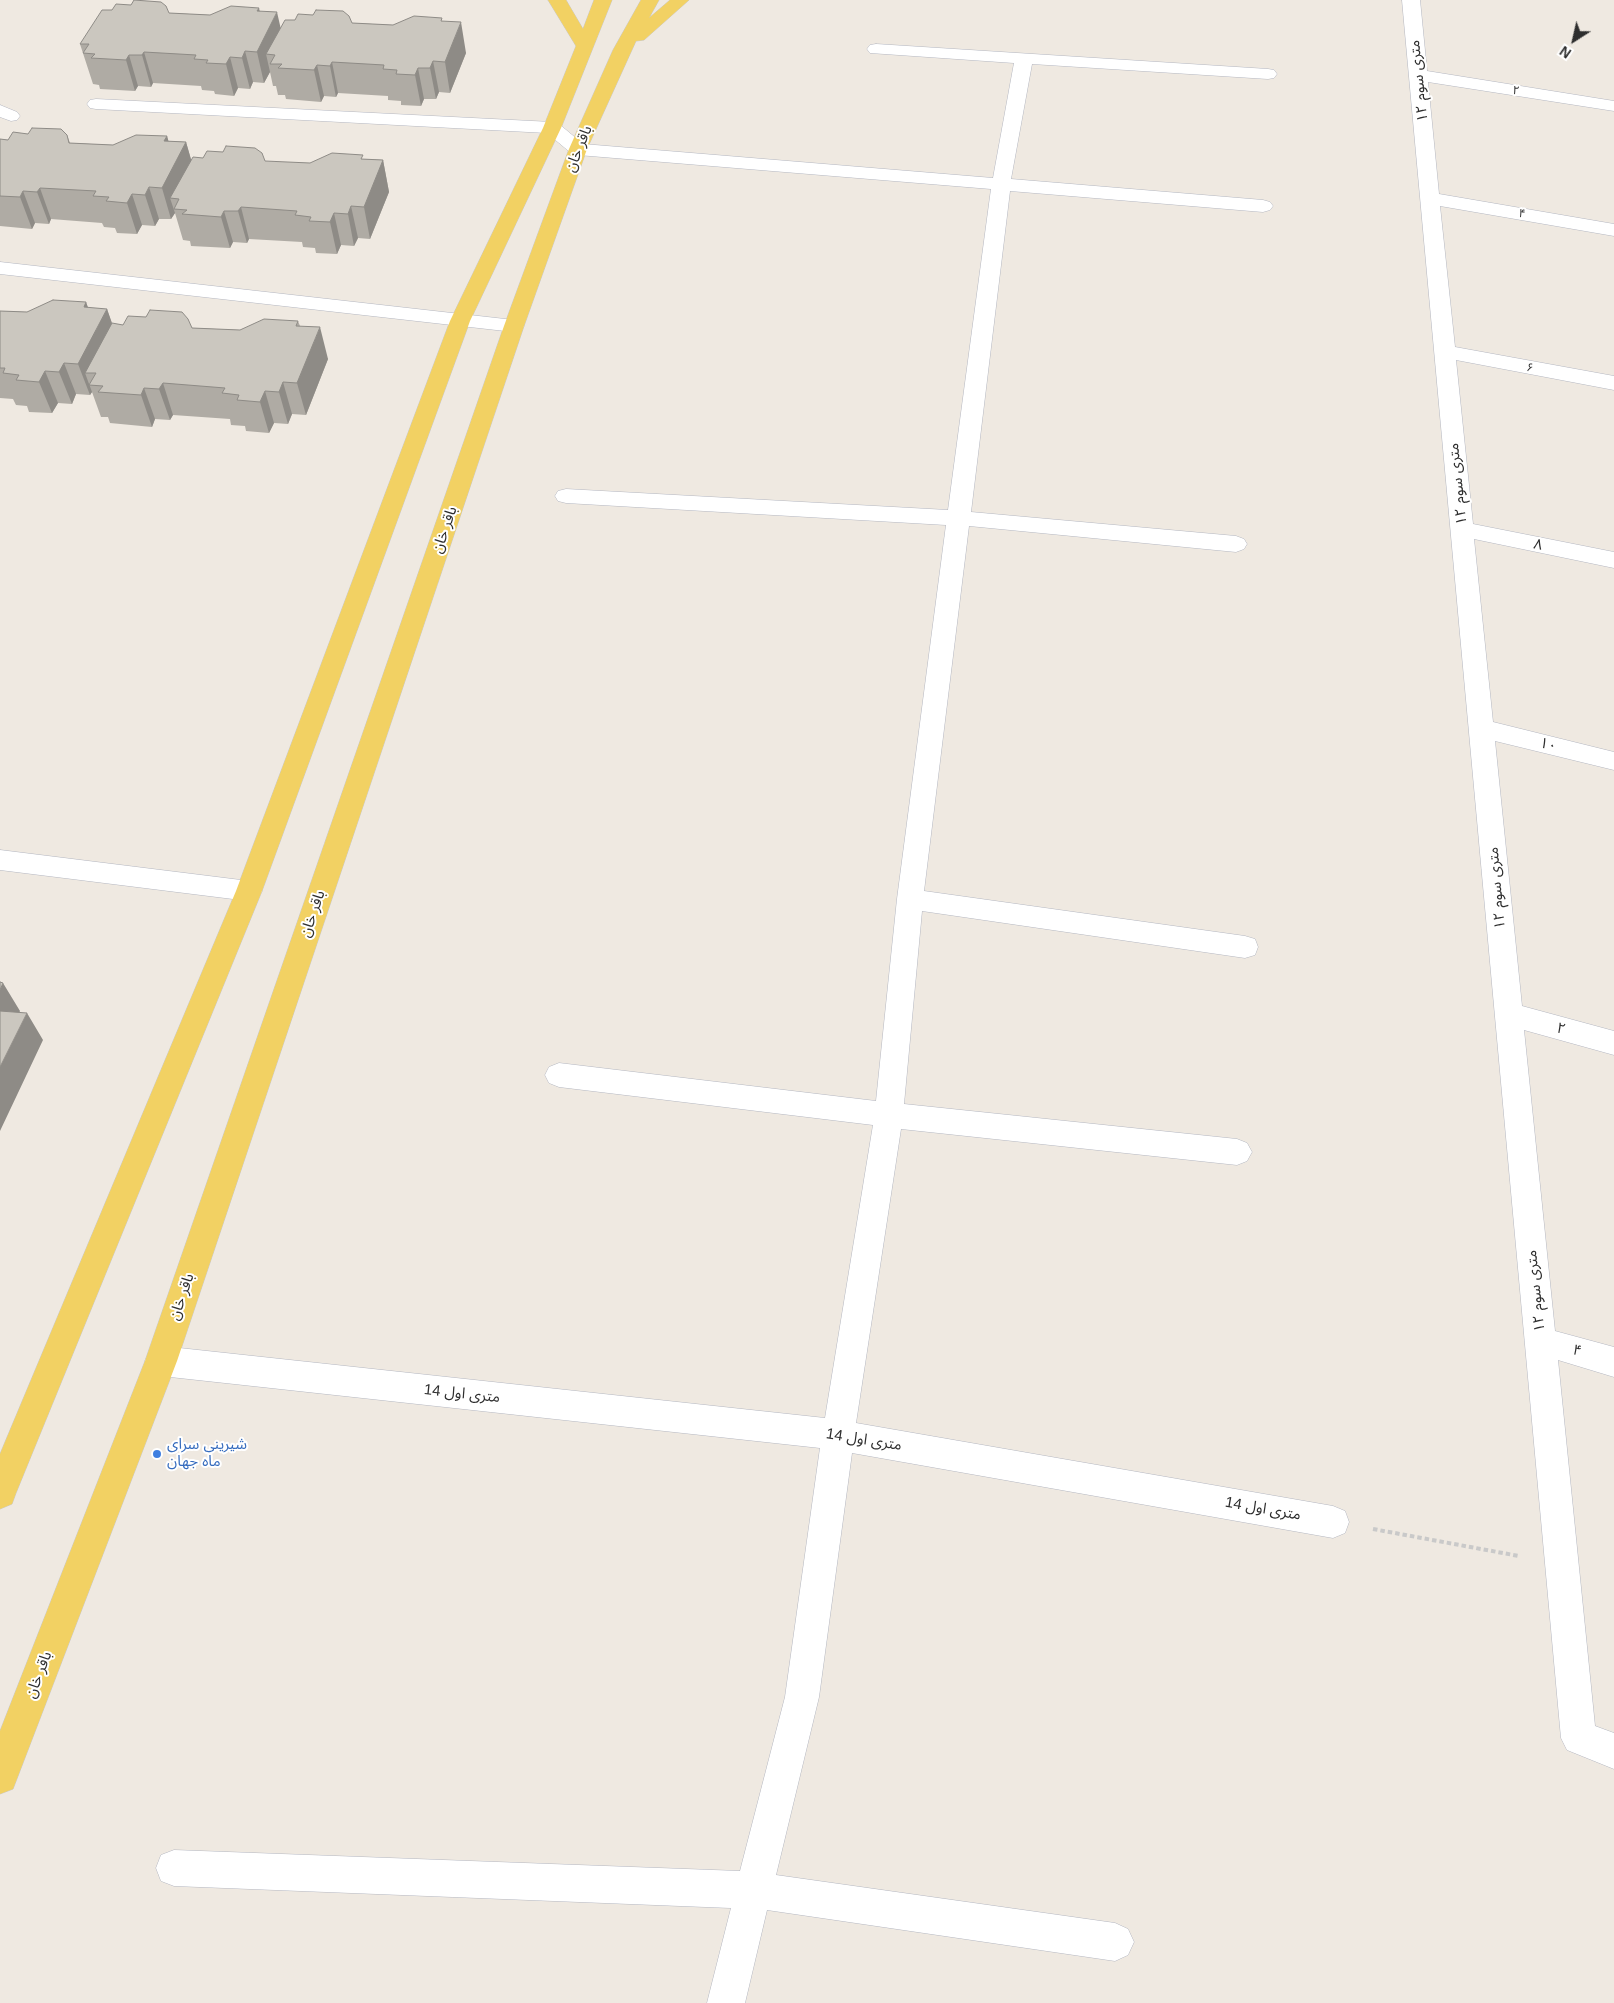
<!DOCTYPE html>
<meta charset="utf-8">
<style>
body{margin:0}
#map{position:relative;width:1614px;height:2003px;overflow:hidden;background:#efe9e1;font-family:Arial,sans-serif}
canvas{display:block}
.north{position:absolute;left:1549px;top:15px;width:50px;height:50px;-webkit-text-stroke:4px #fff;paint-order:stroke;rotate:215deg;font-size:14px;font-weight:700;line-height:20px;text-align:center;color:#2e2e2e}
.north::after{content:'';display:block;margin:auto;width:18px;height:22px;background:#2e2e2e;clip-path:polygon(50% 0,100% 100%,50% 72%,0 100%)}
</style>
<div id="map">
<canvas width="1614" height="2003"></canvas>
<div class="north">N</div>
</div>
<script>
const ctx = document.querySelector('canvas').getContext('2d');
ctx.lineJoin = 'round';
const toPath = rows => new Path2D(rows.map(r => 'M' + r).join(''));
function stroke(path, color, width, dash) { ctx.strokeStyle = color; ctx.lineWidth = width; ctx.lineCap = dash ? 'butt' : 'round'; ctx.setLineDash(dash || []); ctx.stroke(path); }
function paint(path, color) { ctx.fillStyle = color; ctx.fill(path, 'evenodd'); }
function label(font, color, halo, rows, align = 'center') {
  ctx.font = font + ' Arial,"Noto Sans Arabic",sans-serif'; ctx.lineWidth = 4; ctx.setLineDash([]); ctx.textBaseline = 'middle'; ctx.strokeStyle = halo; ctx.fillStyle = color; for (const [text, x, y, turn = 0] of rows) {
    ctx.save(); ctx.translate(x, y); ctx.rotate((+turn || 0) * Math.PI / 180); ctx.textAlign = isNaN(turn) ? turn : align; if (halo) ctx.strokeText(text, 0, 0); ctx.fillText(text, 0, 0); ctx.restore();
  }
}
const path = toPath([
 [1373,1529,1519,1556]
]);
const minor = toPath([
 [1402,0,1420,0,1427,71,1614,101,1614,111,1428,82,1439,194,1614,224,1614,236,1440,206,1455,347,1614,376,1614,390,1456,360,1473,524,1614,552,1614,568,1474,539,1493,722,1614,752,1614,770,1495,741,1522,1006,1614,1031,1614,1055,1524,1030,1555,1331,1614,1347,1614,1377,1558,1360,1595,1726,1614,1733,1614,1769,1567,1750,1561,1738,1402,0],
 [876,44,1268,69,1274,70,1277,74,1274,78,1268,79,1032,64,1011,179,1263,200,1270,202,1273,206,1270,210,1263,212,1010,191,971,512,1236,536,1244,539,1247,544,1244,549,1236,552,969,526,924,891,1245,936,1255,939,1258,947,1255,955,1245,958,922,911,904,1104,1237,1139,1247,1143,1252,1152,1247,1161,1237,1165,901,1129,856,1423,1333,1506,1345,1511,1349,1522,1345,1533,1333,1538,852,1453,819,1697,776,1875,1115,1923,1128,1929,1134,1942,1128,1955,1115,1961,767,1910,745,2003,707,2003,731,1908,174,1886,161,1881,156,1868,161,1855,174,1850,740,1871,785,1697,820,1448,161,1376,150,1371,145,1361,150,1351,161,1346,825,1418,873,1125,559,1087,549,1083,545,1075,549,1067,559,1063,876,1101,897,899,946,525,566,503,558,501,555,496,558,491,566,489,948,510,991,189,578,155,571,153,547,133,96,109,90,108,87,104,90,100,96,99,552,122,559,124,583,144,993,178,1014,63,870,53,867,49,870,45,876,44],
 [0,105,17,112,20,116,17,120,11,121,0,117,0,105],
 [0,262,514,320,521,322,524,326,521,330,514,332,0,274,0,262],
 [0,850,249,881,258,884,262,891,258,898,249,901,0,870,0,850]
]);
const major = toPath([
 [548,0,566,0,583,29,594,0,612,0,561,128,470,321,262,891,16,1493,12,1504,0,1509,0,1454,236,891,450,321,543,128,576,46,548,0],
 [641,0,659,0,649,18,670,0,689,0,644,40,636,41,587,149,524,326,177,1361,18,1776,13,1789,0,1794,0,1731,145,1361,504,326,569,149,613,50,641,0]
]);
const wall = toPath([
 [260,11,281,28,352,23,393,25,443,21,466,53,450,93,439,92,436,99,424,99,421,106,401,105,401,101,388,100,388,96,338,93,336,97,324,96,321,102,286,99,285,95,278,95,276,86,273,86,270,72,264,83,253,82,250,89,238,88,234,96,215,94,214,91,202,90,201,86,153,83,151,87,138,86,135,91,100,89,99,85,93,84,80,44,169,13,210,15],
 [28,134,67,135,70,143,113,145,167,136,168,141,186,142,191,160,310,163,364,159,383,160,389,192,370,239,358,238,354,246,341,245,337,254,316,253,315,248,303,247,302,242,249,239,247,243,233,242,230,248,191,246,190,241,183,240,175,213,171,219,159,219,155,226,142,225,137,234,117,233,115,228,104,227,102,223,51,219,49,224,35,223,32,229,0,226,0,139,8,140],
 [86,302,88,308,107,309,112,324,123,325,240,330,298,321,300,326,328,359,306,415,292,414,288,424,274,423,269,433,246,431,245,426,231,425,230,419,173,415,170,420,155,419,152,427,110,423,108,417,101,417,92,392,90,395,76,394,72,404,58,403,52,413,29,412,27,406,16,405,13,399,0,398,0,311,27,312]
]);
const shadedWall = toPath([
 [259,8,265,35,277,12,284,43,275,55,266,54,270,72,264,83,257,52,257,11],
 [461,22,466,53,450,93,445,62],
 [245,51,253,82,250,89,242,58],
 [144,52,153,83,151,87,142,55],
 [129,55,138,86,135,91,126,60],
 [230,57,238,88,234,96,226,64],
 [433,61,439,92,436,99,430,68],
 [332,62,338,93,336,97,330,66],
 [317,65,324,96,321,102,314,70],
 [418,68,424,99,421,106,415,75],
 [167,136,175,163,186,142,195,173,179,199,170,198,175,213,171,219,162,188,164,141],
 [383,160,389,192,370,239,364,207],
 [149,187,159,219,155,226,145,195],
 [40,188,51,219,49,224,37,192],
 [23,191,35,223,32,229,20,197],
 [132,194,142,225,137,234,127,203],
 [351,206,358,238,354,246,348,214],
 [241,207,249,239,247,243,238,211],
 [224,211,233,242,230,248,221,217],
 [334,213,341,245,337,254,330,222],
 [86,302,96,330,107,309,118,340,96,373,85,373,92,392,90,395,78,364,84,307],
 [320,327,328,359,306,415,297,383],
 [64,363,76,394,72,404,59,372],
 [45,371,58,403,52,413,39,382],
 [283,382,292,414,288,424,279,392],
 [163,383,173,415,170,420,159,389],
 [144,388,155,419,152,427,141,395],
 [265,391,274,423,269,433,260,402],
 [3,983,20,1011,9,1038,0,1024,0,990],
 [27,1013,43,1040,0,1131,0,1067]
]);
const building = toPath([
 [134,0,161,2,166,6,169,13,210,15,231,6,259,8,257,11,277,12,257,52,245,51,242,58,230,57,226,64,206,63,208,60,194,59,196,55,144,52,142,55,129,55,126,60,91,58,95,54,83,53,89,44,80,44,102,10,112,10,116,4,131,5,134,0],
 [316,10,343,11,349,16,352,23,393,25,414,16,442,18,441,21,461,22,445,62,433,61,430,68,418,68,415,75,396,74,397,70,383,69,384,65,332,62,330,66,317,65,314,70,278,68,282,64,270,64,275,55,266,54,285,20,295,20,298,14,313,15,316,10],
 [32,128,61,129,67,135,69,143,113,145,136,135,167,136,164,141,186,142,162,188,149,187,145,195,132,194,127,203,106,201,109,197,93,196,96,191,40,188,37,192,23,191,20,197,0,196,0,139,8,140,13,132,28,134,32,128],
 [226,146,255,148,262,153,265,161,310,163,332,153,363,155,361,159,383,160,364,207,351,206,348,214,334,213,330,222,309,221,311,217,295,215,297,211,241,207,238,211,224,211,221,217,182,214,187,210,174,209,179,199,170,198,193,157,203,158,207,151,223,152,226,146],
 [53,300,86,302,84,307,107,309,78,364,64,363,59,372,45,371,39,382,16,380,19,375,3,373,5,368,0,368,0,311,27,312,53,300],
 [150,310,182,312,188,319,192,328,240,330,264,319,298,321,296,326,320,327,297,383,283,382,279,392,265,391,260,402,237,400,239,395,222,393,225,388,163,383,159,389,144,388,141,395,98,392,103,386,89,385,96,373,85,373,112,323,123,325,128,316,146,317,150,310],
 [0,982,3,983,0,990,0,982],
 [0,1011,27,1013,0,1067,0,1011]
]);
const markers = [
 [157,1454,5,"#3f7fe0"]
];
const farStreetnames = [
 ["۲",1516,91,9],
 ["۴",1522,214,10],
 ["۶",1530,368,10]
];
const streetNames = [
 ["۱۲ متری سوم",1419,81,-96],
 ["باقر خان",579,149,-68],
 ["۱۲ متری سوم",1458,484,-96],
 ["باقر خان",445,530,-71],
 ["۸",1538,545,11],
 ["۱۰",1548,745,14],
 ["۱۲ متری سوم",1497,888,-95],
 ["باقر خان",313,914,-71],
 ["۲",1561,1029,15],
 ["۱۲ متری سوم",1536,1291,-96],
 ["باقر خان",182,1297,-71],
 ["۴",1577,1351,16],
 ["14 متری اول",462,1394,6],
 ["14 متری اول",864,1440,9],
 ["14 متری اول",1263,1509,10],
 ["باقر خان",39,1675,-69]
];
const shopNames = [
 ["شیرینی سرای",167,1445],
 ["ماه جهان",167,1462]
];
stroke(minor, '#b4b7c1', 1);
stroke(major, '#c9c9c9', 1);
stroke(path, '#c9c9c9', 4, [4.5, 3]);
paint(minor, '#fff');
paint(major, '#f2d163');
paint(wall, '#afaba4');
paint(shadedWall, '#8e8b86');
paint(building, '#cbc7bf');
stroke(building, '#8e8b86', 1);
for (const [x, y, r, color] of markers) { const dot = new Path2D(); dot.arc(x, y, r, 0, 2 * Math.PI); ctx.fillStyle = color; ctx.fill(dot); stroke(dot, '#fff', 2); }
label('12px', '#2e2e2e', '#fff', farStreetnames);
label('15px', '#2e2e2e', '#fff', streetNames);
label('15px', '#366cbe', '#fff', shopNames, 'left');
</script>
